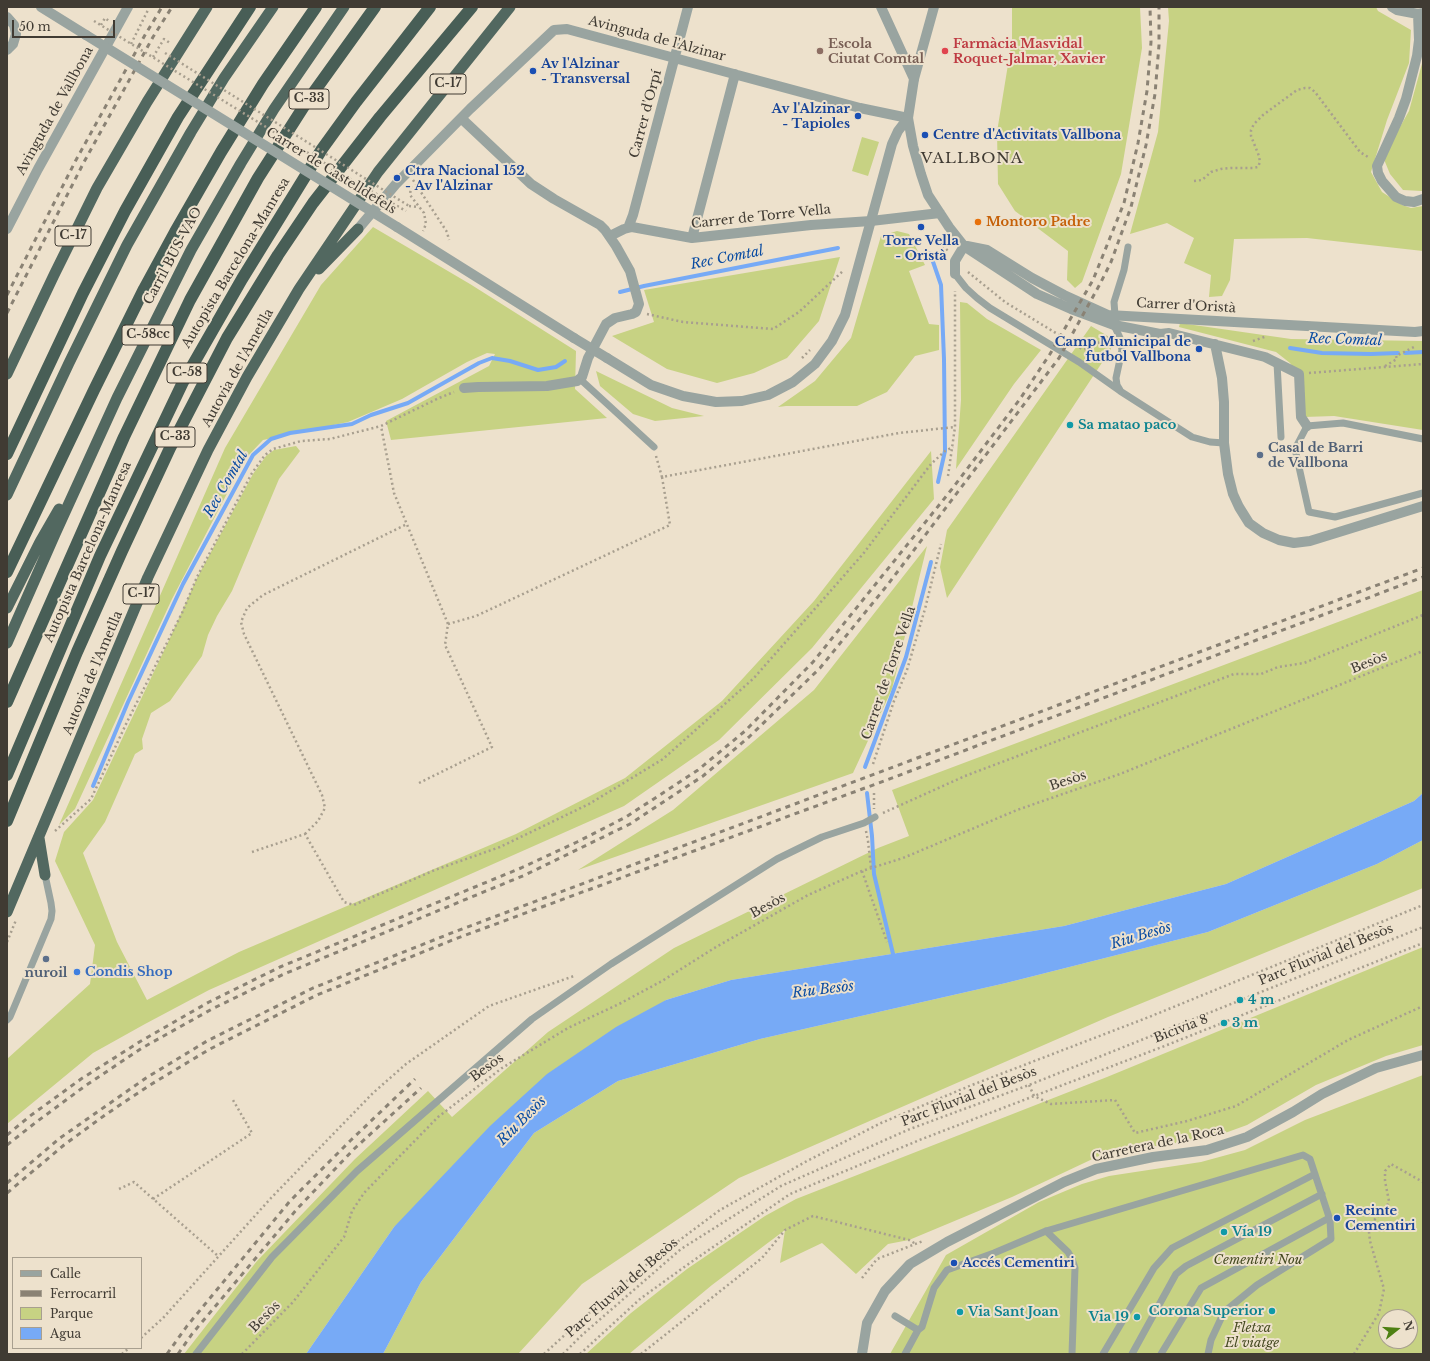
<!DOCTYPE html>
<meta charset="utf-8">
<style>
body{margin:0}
#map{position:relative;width:1430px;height:1361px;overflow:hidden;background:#ede1cc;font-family:"Libre Baskerville",serif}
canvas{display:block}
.frame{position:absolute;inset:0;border:8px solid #403b33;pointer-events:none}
.legend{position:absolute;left:12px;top:1257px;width:130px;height:92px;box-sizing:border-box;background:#ede1cc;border:1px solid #a89f8f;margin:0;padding:5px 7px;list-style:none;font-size:12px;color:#403b33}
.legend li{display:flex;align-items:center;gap:8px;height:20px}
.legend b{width:20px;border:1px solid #a89f8f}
.north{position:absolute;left:1378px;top:1309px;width:40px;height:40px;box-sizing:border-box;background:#ede1cc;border:1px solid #a89f8f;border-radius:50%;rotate:73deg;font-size:11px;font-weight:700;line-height:16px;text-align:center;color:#403b33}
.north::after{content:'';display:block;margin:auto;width:14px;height:18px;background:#4e8012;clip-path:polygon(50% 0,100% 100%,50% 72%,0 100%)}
.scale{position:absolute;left:12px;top:20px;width:103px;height:18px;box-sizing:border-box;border:2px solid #403b33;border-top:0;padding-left:5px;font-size:12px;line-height:14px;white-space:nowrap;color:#403b33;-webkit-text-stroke:3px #ede1cc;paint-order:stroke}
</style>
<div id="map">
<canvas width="1430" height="1361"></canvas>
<div class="frame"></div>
<ul class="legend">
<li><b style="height:5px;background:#99a4a0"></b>Calle</li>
<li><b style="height:5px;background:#8a8274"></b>Ferrocarril</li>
<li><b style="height:11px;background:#c7d283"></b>Parque</li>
<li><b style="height:11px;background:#77aaf6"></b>Agua</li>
</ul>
<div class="north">N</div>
<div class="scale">50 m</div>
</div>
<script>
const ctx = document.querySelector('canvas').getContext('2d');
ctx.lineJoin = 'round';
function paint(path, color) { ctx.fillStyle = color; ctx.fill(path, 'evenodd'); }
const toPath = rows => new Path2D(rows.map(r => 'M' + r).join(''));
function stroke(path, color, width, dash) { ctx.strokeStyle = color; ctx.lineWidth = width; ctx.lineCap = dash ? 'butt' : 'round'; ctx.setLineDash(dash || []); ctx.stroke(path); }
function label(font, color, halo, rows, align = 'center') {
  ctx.font = font + ' "Libre Baskerville",serif'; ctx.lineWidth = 4; ctx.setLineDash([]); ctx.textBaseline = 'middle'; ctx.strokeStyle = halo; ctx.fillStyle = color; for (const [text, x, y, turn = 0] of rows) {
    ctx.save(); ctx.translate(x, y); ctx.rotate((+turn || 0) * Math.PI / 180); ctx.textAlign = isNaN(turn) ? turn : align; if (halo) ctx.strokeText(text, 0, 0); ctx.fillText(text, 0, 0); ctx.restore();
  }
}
const green = toPath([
 [1012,7,1140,7,1142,48,1121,174,1082,282,1075,288,1067,280,1068,251,1015,211,998,184,997,132,1012,40],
 [1168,7,1376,7,1378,11,1411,30,1409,63,1387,120,1371,172,1382,192,1402,205,1411,208,1423,206,1423,251,1307,238,1234,239,1230,280,1222,296,1209,297,1211,275,1184,263,1194,238,1167,223,1130,234,1158,132,1169,21],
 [1423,60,1423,189,1422,191,1403,190,1390,174,1383,157,1409,111],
 [862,137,879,142,868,176,852,171],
 [373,227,470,284,576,351,575,389,607,418,391,440,386,421,489,366,495,354,487,353,467,362,402,399,348,422,263,440,245,459,172,599,75,809,59,825,225,448,321,285],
 [897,231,909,234,925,265,909,271,929,324,939,325,939,350,915,356,887,392,857,406,786,406,778,407,815,381,851,338,881,236],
 [840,257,819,321,787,358,754,373,717,383,667,369,612,336,654,322,644,290],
 [960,302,967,303,987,319,1041,350,1014,384,956,469,961,400],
 [1180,323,1291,339,1423,341,1423,430,1334,416,1304,417,1300,377,1290,363,1276,352,1179,327],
 [1091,326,1111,338,1111,349,947,598,940,567,947,530],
 [596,371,672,408,704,416,655,421,633,414,600,386],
 [296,446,300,451,279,479,232,591,217,616,208,635,202,656,170,701,151,713,142,739,143,749,135,754,105,822,83,853,117,942,147,1000,239,952,516,834,625,778,722,701,814,601,931,451,934,499,812,648,719,740,624,806,209,990,145,1024,93,1053,7,1124,7,1059,90,984,95,945,55,861,64,832,93,800,170,638,197,578,253,474,266,456,274,450],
 [927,546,892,689,853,773,578,870,673,810,814,690],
 [1423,590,1423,793,1414,801,1226,884,1064,926,731,980,666,1000,394,1227,306,1354,184,1354,257,1261,355,1159,428,1091,452,1117,548,1032,674,948,878,848,909,836,892,790],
 [1423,840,1423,888,1108,1017,739,1178,582,1284,518,1354,383,1354,421,1282,534,1133,618,1081,760,1039,1006,983,1208,932,1377,864],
 [1423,947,1423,1045,1386,1056,1316,1085,1247,1125,1214,1137,1101,1155,1012,1197,909,1240,888,1244,856,1274,822,1243,780,1263,785,1230,712,1285,629,1354,586,1354,631,1313,687,1269,765,1216,796,1199,1107,1077],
 [1423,1075,1423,1354,890,1354,946,1255,1039,1202,1082,1184,1109,1176,1201,1162,1245,1150,1305,1120],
 [1386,1317,1410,1317,1410,1341,1386,1341]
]);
const water = toPath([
 [1423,793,1423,840,1377,864,1208,932,1006,983,760,1039,618,1081,534,1133,421,1282,383,1354,306,1354,394,1227,490,1126,547,1074,616,1027,666,1000,731,980,1064,926,1226,884,1414,801]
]);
const stream = toPath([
 [930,253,941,285,944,359,945,451,938,482],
 [620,292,644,286,838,248],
 [1290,348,1322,353,1371,354,1398,353],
 [1405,353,1423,352],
 [865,767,906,657,931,562],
 [93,786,128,702,183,584,253,455,271,439,290,433,352,424,371,415,408,403,479,363,492,358,510,361,538,370,556,367,565,361],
 [867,793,872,836,874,874,894,958]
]);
const path = toPath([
 [101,25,105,18,109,21],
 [131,44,148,10,148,7],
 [153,57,164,39,170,43],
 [413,180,447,232,449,240],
 [1194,181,1202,180,1211,172,1221,169,1231,168,1253,168,1258,167,1260,162,1259,156,1251,136,1251,130,1254,124,1263,115,1297,90,1305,88,1310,88,1315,92,1360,152,1368,157],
 [411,186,410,195,424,213,426,224,423,231],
 [409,206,419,207],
 [936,238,948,251],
 [968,272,1005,302,1082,349,1088,349,1109,336],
 [647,314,683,322,773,329,799,312,844,270],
 [1253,341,1267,336],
 [802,358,810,350],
 [1385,366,1397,359,1396,356,1416,346],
 [1309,373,1423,364],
 [656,456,662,477,899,433,955,427],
 [948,476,955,427,955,291],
 [448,624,476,616,670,525,662,477],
 [873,764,894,701,907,670,914,646,925,609,941,544],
 [419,783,492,747,445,645,448,624,394,493,381,426,439,398,454,392],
 [874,793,874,809],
 [883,813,965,776,1234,674,1261,674,1278,667,1304,663,1423,615],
 [55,831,91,799,127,722,182,613,197,577,252,473,265,455,273,449,301,441,330,439,381,426],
 [866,831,868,841,871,868],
 [305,834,318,821,325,808,322,795,244,634,241,622,247,608,263,595,407,524],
 [252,852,305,834,344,902,354,905,435,870,500,847,589,804,663,759,754,678,863,554,931,464,945,451,953,447],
 [862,871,887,942],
 [7,942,16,920],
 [1029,1085,1034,1096,1051,1104,1115,1100,1135,1133,1187,1121,1236,1106,1348,1040,1423,1006],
 [119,1189,134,1182,218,1256],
 [153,1199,252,1133,233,1100],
 [862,1278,877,1259,923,1241],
 [141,1338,163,1318,271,1198,373,1093,406,1064,489,1006,574,976],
 [122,1354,129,1348],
 [242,1354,293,1302,344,1237,352,1211,364,1193,438,1117,502,1068,568,1028,621,1003,662,981,716,947,808,895,862,871,903,858,1017,810,1120,774,1423,651],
 [544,1354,581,1320,642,1268,720,1210,807,1161,881,1123,972,1085,1149,1017,1423,905],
 [563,1354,582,1335,681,1249,781,1186,910,1129,1029,1085,1423,927],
 [580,1354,640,1299,687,1265,790,1194,922,1139,1162,1047,1423,943],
 [641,1354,762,1258,785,1230,813,1216,909,1240,916,1244],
 [1354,1354,1379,1313,1384,1289,1370,1241,1369,1232,1372,1222,1386,1209,1389,1201,1385,1181,1385,1171,1391,1164,1423,1182]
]);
const service = toPath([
 [955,274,966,288,977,298,990,308,1079,362,1120,391,1192,437,1210,442,1224,443],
 [1115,315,1114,302,1124,270,1128,247],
 [1114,325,1120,338,1122,350,1116,378,1117,385,1120,390],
 [1277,363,1281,437],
 [580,379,654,447],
 [1423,439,1343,423,1307,426,1295,449,1309,512,1335,517,1423,493],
 [7,1020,10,1017,51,919,52,911,51,903,45,875],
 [1046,1231,1068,1252,1072,1259,1075,1268,1072,1354],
 [895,1316,918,1330,922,1327,934,1288,947,1270,994,1253,1046,1231,1303,1155,1310,1159,1330,1220,1331,1239,1257,1285,1224,1312,1211,1340,1208,1354],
 [196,1354,272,1257,357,1171,532,1019,611,964,777,859,822,837,864,823,875,817],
 [905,1354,918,1330],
 [1103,1354,1154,1268,1172,1248,1315,1174],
 [1132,1354,1176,1274,1186,1266,1322,1194],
 [1161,1354,1201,1288,1329,1218]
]);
const minor = toPath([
 [1392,7,1397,10,1418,14,1423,13],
 [1418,14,1419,40,1417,56,1406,99,1399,118,1377,166,1378,173,1382,181,1396,197,1405,201,1414,202,1423,199],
 [7,17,14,25,16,34,13,44,7,50],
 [914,79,934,7],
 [462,119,531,184,554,199,600,225,605,230,616,246,630,271,639,304,636,312,632,314,615,318,606,324,588,358,582,377,577,381,547,386,478,387,464,388],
 [628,228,633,215,688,7],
 [7,229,38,169,128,7],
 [358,229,396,184,470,109,554,30,567,29,860,108,908,118,913,146,921,174,928,195,949,227,964,246,1037,294,1071,309,1114,325,1160,334,1169,333,1265,357,1299,374,1301,417,1307,426],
 [610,236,624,229,632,227,692,238,811,225,871,221,940,213],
 [692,238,735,74],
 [967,246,987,250,1032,278,1064,295,1108,315,1415,332,1423,331],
 [955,274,955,261,964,246],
 [1215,344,1222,378,1224,402,1224,443,1228,474,1233,494,1239,507,1249,523,1263,533,1279,540,1294,543,1310,541,1423,506]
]);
const tertiary = toPath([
 [41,7,86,35],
 [397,227,574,338],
 [607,358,651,385,683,396,716,402,742,401,768,395,793,382,815,364,832,341,845,315,892,144,898,131,908,118,914,79,881,7],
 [862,1354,867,1323,885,1291,910,1264,947,1242,1064,1182,1096,1169,1153,1157,1207,1150,1247,1137,1293,1112,1322,1094,1376,1068,1423,1055]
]);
const trunk = toPath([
 [319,269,358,229],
 [7,374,54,275,97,188,147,102,207,7],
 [7,495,69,363,127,245,191,132,224,78,273,7],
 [7,608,40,542,59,509],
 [7,643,55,534,117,398,191,250,241,163,274,109,344,7],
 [39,838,45,875],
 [7,912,148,577,208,450,247,377,299,289,378,172,510,7]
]);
const motorway = toPath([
 [7,454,83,293,125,211,178,117,250,7],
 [7,572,94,390,144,289,175,232,221,152,263,84,316,7],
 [7,702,124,437,190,300,258,178,306,103,375,7],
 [7,775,100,556,183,382,242,279,322,149,356,102,430,7],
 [7,821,77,652,122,551,170,448,227,338,278,255,313,203,380,117,472,7]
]);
const rail = toPath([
 [7,295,76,160,145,35,162,7],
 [7,313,84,162,153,37,172,7],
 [7,1135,30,1116,81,1079,141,1041,209,1002,280,967,521,868,577,842,626,817,698,770,745,731,813,662,952,489,1020,399,1050,354,1093,280,1124,203,1138,143,1147,91,1151,42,1150,7],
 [7,1145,35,1123,85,1086,142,1048,212,1009,284,974,525,875,630,824,703,776,749,737,820,668,889,583,1059,358,1100,284,1111,262,1131,207,1146,145,1155,94,1159,45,1159,7],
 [7,1183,60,1138,146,1078,207,1041,313,988,454,932,1423,568],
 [7,1193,64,1145,105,1115,150,1085,210,1049,317,995,455,939,884,781,1423,577],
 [167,1354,187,1326,290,1201,350,1141,415,1079],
 [178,1354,192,1334,297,1209,354,1149,421,1088]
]);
const pathBridge = toPath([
 [94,21,352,180,406,211],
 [165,53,409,206]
]);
const tertiaryBridge = toPath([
 [86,35,397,227],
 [574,338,607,358]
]);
const markers = [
 [820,51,4,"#8d6e63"],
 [945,51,4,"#e0444e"],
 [533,71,4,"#1a4fb4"],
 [858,116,4,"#1a4fb4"],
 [925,135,4,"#1a4fb4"],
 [397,178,4,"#1a4fb4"],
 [978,222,4,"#e8710a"],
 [921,227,4,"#1a4fb4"],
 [1199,349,4,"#1a4fb4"],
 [1070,425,4,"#0f9aa8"],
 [1260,455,4,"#5c6f8a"],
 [46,959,4,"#5c6f8a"],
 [77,972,4,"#3f7fe0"],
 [1240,1000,4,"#0f9aa8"],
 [1224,1023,4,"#0f9aa8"],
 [1337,1218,4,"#1a4fb4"],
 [1224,1232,4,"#0f9aa8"],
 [954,1263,4,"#1a4fb4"],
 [1272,1311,4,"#0f9aa8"],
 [960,1312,4,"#0f9aa8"],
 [1137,1317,4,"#0f9aa8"]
];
const shields = [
 [448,84,36],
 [309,99,40],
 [73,236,36],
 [148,335,52],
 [187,373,40],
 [175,437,40],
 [141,594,36]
];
const shieldNames = [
 ["C-17",448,84],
 ["C-33",309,99],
 ["C-17",73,236],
 ["C-58cc",148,335],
 ["C-58",187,373],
 ["C-33",175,437],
 ["C-17",141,594]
];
const streetNames = [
 ["Avinguda de l'Alzinar",657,39,15],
 ["Avinguda de Vallbona",55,111,-61],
 ["Carrer d'Orpí",646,114,-75],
 ["Carrer de Castelldefels",331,171,32],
 ["Carrer de Torre Vella",761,217,-6],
 ["Carril BUS-VAO",173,256,-62],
 ["Autopista Barcelona-Manresa",236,263,-59],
 ["Carrer d'Oristà",1186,306,3],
 ["Autovia de l'Ametlla",238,368,-61],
 ["Autopista Barcelona-Manresa",88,552,-66],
 ["Besòs",1369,663,-22],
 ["Autovia de l'Ametlla",93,673,-67],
 ["Carrer de Torre Vella",889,673,-71],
 ["Besòs",1068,781,-19],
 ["Besòs",768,906,-29],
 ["Parc Fluvial del Besòs",1326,955,-22],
 ["Bicivia 8",1181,1029,-21],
 ["Besòs",487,1068,-36],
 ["Parc Fluvial del Besòs",969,1097,-21],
 ["Carretera de la Roca",1158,1144,-12],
 ["Parc Fluvial del Besòs",622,1288,-41],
 ["Besòs",265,1317,-46]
];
const educationNames = [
 ["Escola",828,44],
 ["Ciutat Comtal",828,59]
];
const healthNames = [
 ["Farmàcia Masvidal",953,44],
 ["Roquet-Jalmar, Xavier",953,59]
];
const transitNames = [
 ["Av l'Alzinar",541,64],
 ["- Transversal",541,79],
 ["Av l'Alzinar",850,109,"right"],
 ["- Tapioles",850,124,"right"],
 ["Centre d'Activitats Vallbona",933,135],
 ["Ctra Nacional 152",405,171],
 ["- Av l'Alzinar",405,186],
 ["Torre Vella",921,241,"center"],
 ["- Oristà",921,256,"center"],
 ["Camp Municipal de",1191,342,"right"],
 ["futbol Vallbona",1191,357,"right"],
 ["Recinte",1345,1211],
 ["Cementiri",1345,1226],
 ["Accés Cementiri",962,1263]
];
const foodNames = [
 ["Montoro Padre",986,222]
];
const cultureNames = [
 ["Sa matao paco",1078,425],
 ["4 m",1248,1000],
 ["3 m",1232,1023],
 ["Vía 19",1232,1232],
 ["Corona Superior",1264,1311,"right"],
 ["Via Sant Joan",968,1312],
 ["Via 19",1129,1317,"right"]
];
const serviceNames = [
 ["Casal de Barri",1268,448],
 ["de Vallbona",1268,463],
 ["nuroil",46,973,"center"]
];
const shopNames = [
 ["Condis Shop",85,972]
];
const parkNames = [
 ["Cementiri Nou",1258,1260],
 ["Fletxa",1252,1328],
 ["El viatge",1252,1343]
];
const waterNames = [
 ["Rec Comtal",727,258,-11],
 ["Rec Comtal",1345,340,2],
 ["Rec Comtal",226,484,-60],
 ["Riu Besòs",1141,936,-17],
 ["Riu Besòs",823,990,-7],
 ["Riu Besòs",522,1121,-45]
];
const quarterNames = [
 ["VALLBONA",972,159]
];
paint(green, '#c7d283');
paint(water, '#77aaf6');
stroke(stream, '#77aaf6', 4);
stroke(path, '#a89f8f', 2.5, [2, 3]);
stroke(service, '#99a4a0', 7);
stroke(minor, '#99a4a0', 10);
stroke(tertiary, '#99a4a0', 10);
stroke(trunk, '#526860', 11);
stroke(motorway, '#485e56', 12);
stroke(rail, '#8a8274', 3, [5, 5]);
stroke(pathBridge, '#a89f8f', 2.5, [2, 3]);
stroke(tertiaryBridge, '#99a4a0', 10);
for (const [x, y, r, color] of markers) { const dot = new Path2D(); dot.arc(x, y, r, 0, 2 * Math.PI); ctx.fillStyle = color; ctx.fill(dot); stroke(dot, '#ede1cc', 1.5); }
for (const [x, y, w] of shields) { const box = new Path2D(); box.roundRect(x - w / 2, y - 10, w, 20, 3); ctx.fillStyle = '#ede1cc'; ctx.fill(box); stroke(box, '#403b33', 1); }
label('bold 12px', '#403b33', null, shieldNames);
label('13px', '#403b33', '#ede1cc', streetNames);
label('bold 13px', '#785e54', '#ede1cc', educationNames, 'left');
label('bold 13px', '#be3a42', '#ede1cc', healthNames, 'left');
label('bold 13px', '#164399', '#ede1cc', transitNames, 'left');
label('bold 13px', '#c56008', '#ede1cc', foodNames, 'left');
label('bold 13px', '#0d838f', '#ede1cc', cultureNames, 'left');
label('bold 13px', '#4e5e75', '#ede1cc', serviceNames, 'left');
label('bold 13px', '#366cbe', '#ede1cc', shopNames, 'left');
label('italic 13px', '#454a21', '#ede1cc', parkNames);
label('italic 14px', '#0a4ca2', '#ede1cc', waterNames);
ctx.letterSpacing = '1px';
label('15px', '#403b33', '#ede1cc', quarterNames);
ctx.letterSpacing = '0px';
</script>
